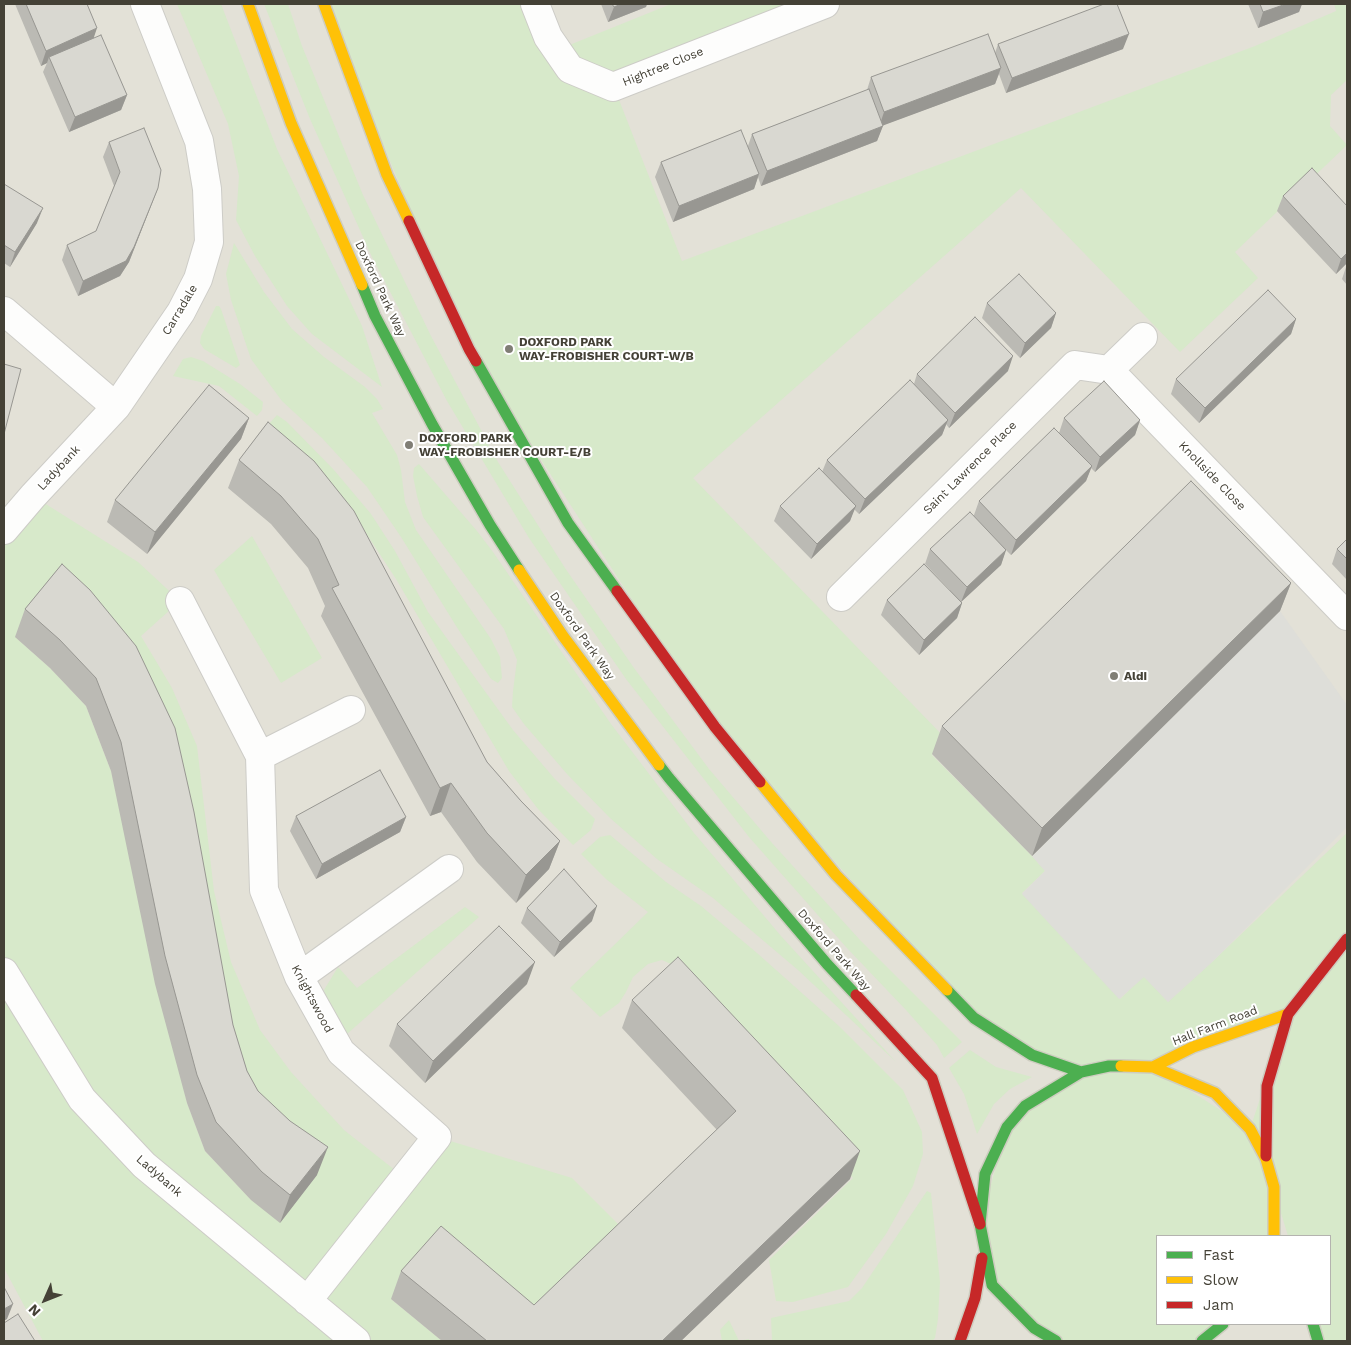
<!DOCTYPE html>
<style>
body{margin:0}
#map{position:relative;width:1351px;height:1345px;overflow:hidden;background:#efefe9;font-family:"Work Sans",sans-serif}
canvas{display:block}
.frame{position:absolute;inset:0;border:5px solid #444136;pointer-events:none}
.legend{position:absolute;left:1156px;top:1235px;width:175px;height:90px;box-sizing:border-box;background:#fff;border:1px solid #b4b3af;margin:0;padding:6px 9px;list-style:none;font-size:15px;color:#444136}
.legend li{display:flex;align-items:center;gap:10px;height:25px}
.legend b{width:25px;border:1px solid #b4b3af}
.north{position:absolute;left:20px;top:1275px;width:50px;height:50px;-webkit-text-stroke:4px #fff;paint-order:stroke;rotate:226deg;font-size:14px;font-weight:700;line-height:20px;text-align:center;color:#444136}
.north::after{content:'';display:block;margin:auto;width:18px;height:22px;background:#444136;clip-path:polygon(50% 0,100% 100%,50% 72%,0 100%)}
</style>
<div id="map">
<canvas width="1351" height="1345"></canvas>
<div class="frame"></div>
<ul class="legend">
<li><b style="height:6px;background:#4caf50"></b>Fast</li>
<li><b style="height:6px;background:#ffc107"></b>Slow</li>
<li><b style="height:6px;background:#c62828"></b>Jam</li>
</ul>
<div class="north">N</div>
</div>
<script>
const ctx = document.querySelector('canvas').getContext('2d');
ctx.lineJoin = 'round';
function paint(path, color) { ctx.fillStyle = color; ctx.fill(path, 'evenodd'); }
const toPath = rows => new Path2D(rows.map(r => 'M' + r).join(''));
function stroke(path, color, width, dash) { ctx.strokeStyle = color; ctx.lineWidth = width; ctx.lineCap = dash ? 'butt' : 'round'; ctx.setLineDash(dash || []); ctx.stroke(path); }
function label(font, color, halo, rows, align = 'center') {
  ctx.font = font + ' "Work Sans",sans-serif'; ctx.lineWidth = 4; ctx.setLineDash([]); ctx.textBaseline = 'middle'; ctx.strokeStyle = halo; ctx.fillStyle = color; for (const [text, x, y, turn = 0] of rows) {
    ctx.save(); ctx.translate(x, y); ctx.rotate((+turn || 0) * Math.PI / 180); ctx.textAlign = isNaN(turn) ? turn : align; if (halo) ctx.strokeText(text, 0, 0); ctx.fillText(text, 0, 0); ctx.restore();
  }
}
const residential = toPath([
 [4,4,1347,4,1347,1341,4,1341],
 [1157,1236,1330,1236,1330,1324,1157,1324]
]);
const green = toPath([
 [177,4,221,4,277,149,362,326,382,387,312,334,287,306,255,256,236,220,239,176,228,124],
 [264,4,288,4,302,46,363,195,431,336,498,462,565,568,634,668,709,769,772,843,860,940,962,1042,944,1058,937,1045,906,1010,846,947,749,837,626,679,529,538,447,401,372,257,310,119],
 [324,4,535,4,557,50,671,4,825,4,614,87,682,261,1255,46,1336,11,1334,4,1347,4,1347,80,1331,95,1330,126,1347,145,1235,252,1258,278,1180,352,1021,188,693,478,947,740,932,755,1032,856,1045,871,1022,893,1120,999,1144,976,1168,1002,1211,963,1347,833,1347,1341,1318,1341,1313,1324,1330,1324,1330,1236,1288,1236,1274,1190,1274,1236,1157,1236,1157,1324,1223,1324,1202,1341,1056,1341,992,1285,980,1224,1007,1127,1080,1073,974,1018,715,727,469,349],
 [1288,1014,1250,1129,1153,1067],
 [234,243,264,292,292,329,324,357,365,387,377,399,383,409,372,413,397,455,401,470,405,502,416,530,491,639,500,657,502,678,498,683,491,679,458,629,401,537,367,487,322,438,282,401,251,359,231,300,226,274],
 [216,306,219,306,221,309,240,365,236,368,204,349,200,343,201,336],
 [191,357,203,361,240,384,263,402,262,410,257,416,219,386,173,376,183,359],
 [277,415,287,422,334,470,371,514,395,551,428,612,471,672,513,730,554,778,595,819,591,830,573,845,538,809,509,771,396,579,362,527,269,424],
 [419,464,477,531,493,552,611,724,694,833,781,936,896,1062,798,970,713,898,657,859,610,818,567,774,524,724,512,707,513,691,517,660,504,629,423,517,417,496,413,476,414,468],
 [33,496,138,562,180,601,141,636,172,688,197,746,214,891,231,962,260,1030,291,1072,344,1130,405,1178,437,1137,572,1178,627,1233,523,1333,391,1299,442,1341,43,1341,4,1268,4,531],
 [15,637,165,757,248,1119,251,1200,205,1151,187,1103,111,771,86,706,50,668],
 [252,536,322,658,281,683,214,570],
 [610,835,666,882,701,906,757,953,840,1027,903,1090,922,1132,923,1154,913,1186,886,1234,848,1287,793,1302,776,1301,769,1260,853,1178,703,1018,686,971,662,960,648,964,633,977,626,992,619,1003,600,1017,570,988,648,912,606,879,581,854,600,837],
 [465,907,479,917,347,1034,326,1004,324,990,338,967,357,988],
 [970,1050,996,1067,1032,1077,1010,1089,994,1104,977,1134,964,1094,949,1068],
 [927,1191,931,1193,940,1282,938,1319,935,1338,932,1341,764,1341,772,1340,771,1318,849,1301,862,1288],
 [729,1320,739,1341,749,1339,749,1341,722,1341,720,1330]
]);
const parking = toPath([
 [1280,611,1347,705,1347,827,1211,963,1168,1002,1144,977,1119,999,1022,894,1045,871,1032,856]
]);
const street = toPath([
 [535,4,548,37,570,69,613,87,825,4],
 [4,311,116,407],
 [1143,337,1109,370,1347,616],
 [4,530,33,496,116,407,181,312,198,279,209,242,207,189,199,141,145,4],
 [841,597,1075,365,1109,370],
 [180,601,260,756,264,890,299,977,341,1052,437,1137,307,1301],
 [260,756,351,710],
 [4,972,82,1099,144,1165,356,1341],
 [299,977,449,869]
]);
const fast = toPath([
 [362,285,375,316,432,424,490,525,519,570],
 [476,361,568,523,617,591],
 [659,765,669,778,827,964,856,995],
 [947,990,974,1018,1032,1055,1081,1072],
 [1313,1324,1318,1341],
 [1056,1341,1034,1328,992,1285,980,1224,985,1174,1007,1127,1025,1106,1081,1072,1109,1066,1121,1066],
 [1202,1341,1223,1324]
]);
const slow = toPath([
 [248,4,291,123,362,285],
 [324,4,387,175,409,221],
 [519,570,563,636,659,765],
 [760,782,836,875,947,990],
 [1121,1066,1153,1067,1215,1093,1250,1129,1266,1159,1274,1187,1274,1236],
 [1153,1067,1193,1047,1288,1014]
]);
const jam = toPath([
 [409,221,469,349,476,361],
 [617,591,715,727,760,782],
 [856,995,932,1078,980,1224],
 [1266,1156,1267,1086,1288,1014,1347,939],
 [960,1341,975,1298,982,1258]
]);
const wall = toPath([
 [15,4,87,4,94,38,127,95,121,110,69,132,43,72,47,63,41,66],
 [601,4,647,4,646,7,608,22],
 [1248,4,1302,4,1299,12,1258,28],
 [998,44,1123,49,1006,93,999,74,995,84,883,125,877,141,761,186,758,177,754,189,673,222,655,177,661,162,748,146,752,134,867,90,871,77,995,53],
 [109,142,158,188,129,262,120,276,78,296,62,260,67,245,96,231,114,186,103,157],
 [4,184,37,223,10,267,4,263],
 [1283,196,1347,263,1336,274,1277,211],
 [1347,264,1347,285,1342,279],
 [987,303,1056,313,1051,328,1020,358,982,318],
 [1296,319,1291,334,1199,423,1171,394,1176,379],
 [1008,371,949,428,946,424,942,435,859,514,854,509,850,521,811,559,774,521,780,506,822,472,827,460,914,384,917,374],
 [249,418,241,439,147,554,107,522,115,500],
 [1064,418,1140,420,1135,435,1095,472,1091,468,1086,481,1011,555,1006,550,1001,565,961,602,962,603,957,618,919,655,881,615,887,600,950,590,925,564,930,549,974,515,979,501,1059,433],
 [268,422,487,762,521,801,560,841,549,869,516,903,477,862,441,812,430,816,321,616,325,606,308,568,271,524,228,488,239,460],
 [1347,539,1347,580,1332,564,1337,549],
 [62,564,233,1025,247,1071,258,1091,317,1175,280,1223,251,1200,205,1151,187,1103,155,984,111,771,86,706,50,668,15,637,25,609],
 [1291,583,1280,611,1032,856,932,754,942,726],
 [296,816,406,817,400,832,316,879,290,831],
 [527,908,592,921,554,957,521,923],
 [527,984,425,1083,389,1046,397,1024],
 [632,1000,850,1179,681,1341,442,1341,391,1299,401,1271,534,1305,717,1130,622,1028]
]);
const shadedWall = toPath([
 [621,4,647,4,646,7,608,22,614,7],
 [1286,4,1302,4,1299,12,1258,28,1263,12],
 [97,28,92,43,49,57,47,63,41,66,46,51],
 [1129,34,1123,49,1006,93,1012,78],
 [1001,68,995,84,879,127,884,112],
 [127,95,121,110,69,132,75,117],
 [883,126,877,141,761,186,767,171],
 [759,174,754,189,673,222,679,206],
 [158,188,129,262,120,276,78,296,83,281],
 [43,208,37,223,10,267,15,252],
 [1347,253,1347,263,1336,274,1341,259],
 [1056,313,1051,328,1020,358,1025,343],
 [1296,319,1291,334,1199,423,1205,408],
 [1013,356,1008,371,949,428,955,413],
 [249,418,241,439,147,554,155,532],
 [948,420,942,435,859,514,865,499],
 [1140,420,1135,435,1095,472,1100,457],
 [1092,466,1086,481,1011,555,1016,540],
 [856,506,850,521,811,559,817,544],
 [1006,550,1001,565,961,602,967,587],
 [1291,583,1280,611,1032,856,1042,828],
 [962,603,957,618,919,655,924,640],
 [451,783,441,812,430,816,440,788],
 [406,817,400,832,316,879,322,864],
 [560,841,549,869,516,903,526,875],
 [597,906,592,921,554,957,560,942],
 [535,962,527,984,425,1083,433,1061],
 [328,1147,317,1175,280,1223,290,1195],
 [860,1151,850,1179,681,1341,662,1341],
 [13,1304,7,1319,4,1321,4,1309]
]);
const building = toPath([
 [26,4,87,4,97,28,46,51,26,4],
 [612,4,621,4,614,7,612,4],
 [1104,4,1117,4,1129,34,1012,78,998,44,1104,4],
 [1260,4,1286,4,1263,12,1260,4],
 [988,34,1001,68,884,112,871,77,988,34],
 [101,35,127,95,75,117,49,57,101,35],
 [869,89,883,126,767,171,752,134,869,89],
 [144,128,161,170,158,188,134,247,126,261,83,281,67,245,96,231,120,172,109,142,144,128],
 [741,130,759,174,679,206,661,162,741,130],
 [1312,168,1347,206,1347,253,1341,259,1283,196,1312,168],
 [4,184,43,208,15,252,4,245,4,184],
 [1019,274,1056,313,1025,343,987,303,1019,274],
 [1268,290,1296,319,1205,408,1176,379,1268,290],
 [975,317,1013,356,955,413,917,374,975,317],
 [4,364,21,369,4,434,4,364],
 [910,380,948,420,865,499,827,460,910,380],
 [1104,381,1140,420,1100,457,1064,418,1104,381],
 [209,385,249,418,155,532,115,500,209,385],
 [268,422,314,461,354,511,487,762,521,801,560,841,526,875,487,833,451,783,440,788,332,588,339,585,318,539,281,496,239,460,268,422],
 [1054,428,1092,466,1016,540,979,501,1054,428],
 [819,468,856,506,817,544,780,506,819,468],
 [1191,481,1291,583,1042,828,942,726,1191,481],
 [970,512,1006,550,967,587,930,549,970,512],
 [1347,539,1347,559,1337,549,1347,539],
 [62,564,90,590,136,646,175,728,194,812,233,1025,247,1071,258,1091,290,1121,328,1147,290,1195,262,1172,216,1122,197,1075,165,956,121,742,96,678,60,640,25,609,62,564],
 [924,564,962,603,924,640,887,600,924,564],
 [380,770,406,817,322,864,296,816,380,770],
 [564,869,597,906,560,942,527,908,564,869],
 [499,926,535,962,433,1061,397,1024,499,926],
 [678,957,860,1151,662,1341,487,1341,401,1271,441,1226,534,1305,736,1111,632,1000,678,957],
 [4,1287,13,1304,4,1309,4,1287],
 [18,1314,35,1341,4,1341,4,1323,18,1314]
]);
const markers = [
 [509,349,5,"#807e75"],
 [409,445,5,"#807e75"],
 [1114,676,5,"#807e75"]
];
const streetNames = [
 ["Hightree Close",663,67,-22],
 ["Doxford Park Way",380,289,65],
 ["Carradale",180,310,-59],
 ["Ladybank",59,468,-47],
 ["Saint Lawrence Place",970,468,-45],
 ["Knollside Close",1212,476,46],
 ["Doxford Park Way",582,636,55],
 ["Doxford Park Way",834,950,49],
 ["Knightswood",312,999,62],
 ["Hall Farm Road",1215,1026,-21],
 ["Ladybank",159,1176,41]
];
const poiNames = [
 ["DOXFORD PARK",519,342],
 ["WAY-FROBISHER COURT-W/B",519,356],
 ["DOXFORD PARK",419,438],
 ["WAY-FROBISHER COURT-E/B",419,452],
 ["Aldi",1124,676]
];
paint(residential, '#e3e1d7');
paint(green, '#d7e9ca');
paint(parking, '#deded9');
stroke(street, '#cdccc7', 30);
stroke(fast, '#cecdc0', 14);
stroke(slow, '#cecdc0', 14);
stroke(jam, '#cecdc0', 14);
stroke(street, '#fdfdfc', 28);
stroke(fast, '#4caf50', 11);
stroke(slow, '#ffc107', 11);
stroke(jam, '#c62828', 11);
paint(wall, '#bbbab4');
paint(shadedWall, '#989792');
paint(building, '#d9d8d1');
stroke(building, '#989792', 1);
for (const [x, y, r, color] of markers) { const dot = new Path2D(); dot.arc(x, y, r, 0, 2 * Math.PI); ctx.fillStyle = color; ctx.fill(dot); stroke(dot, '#fff', 2); }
label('12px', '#444136', '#fff', streetNames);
label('bold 12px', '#444136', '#fff', poiNames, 'left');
</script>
